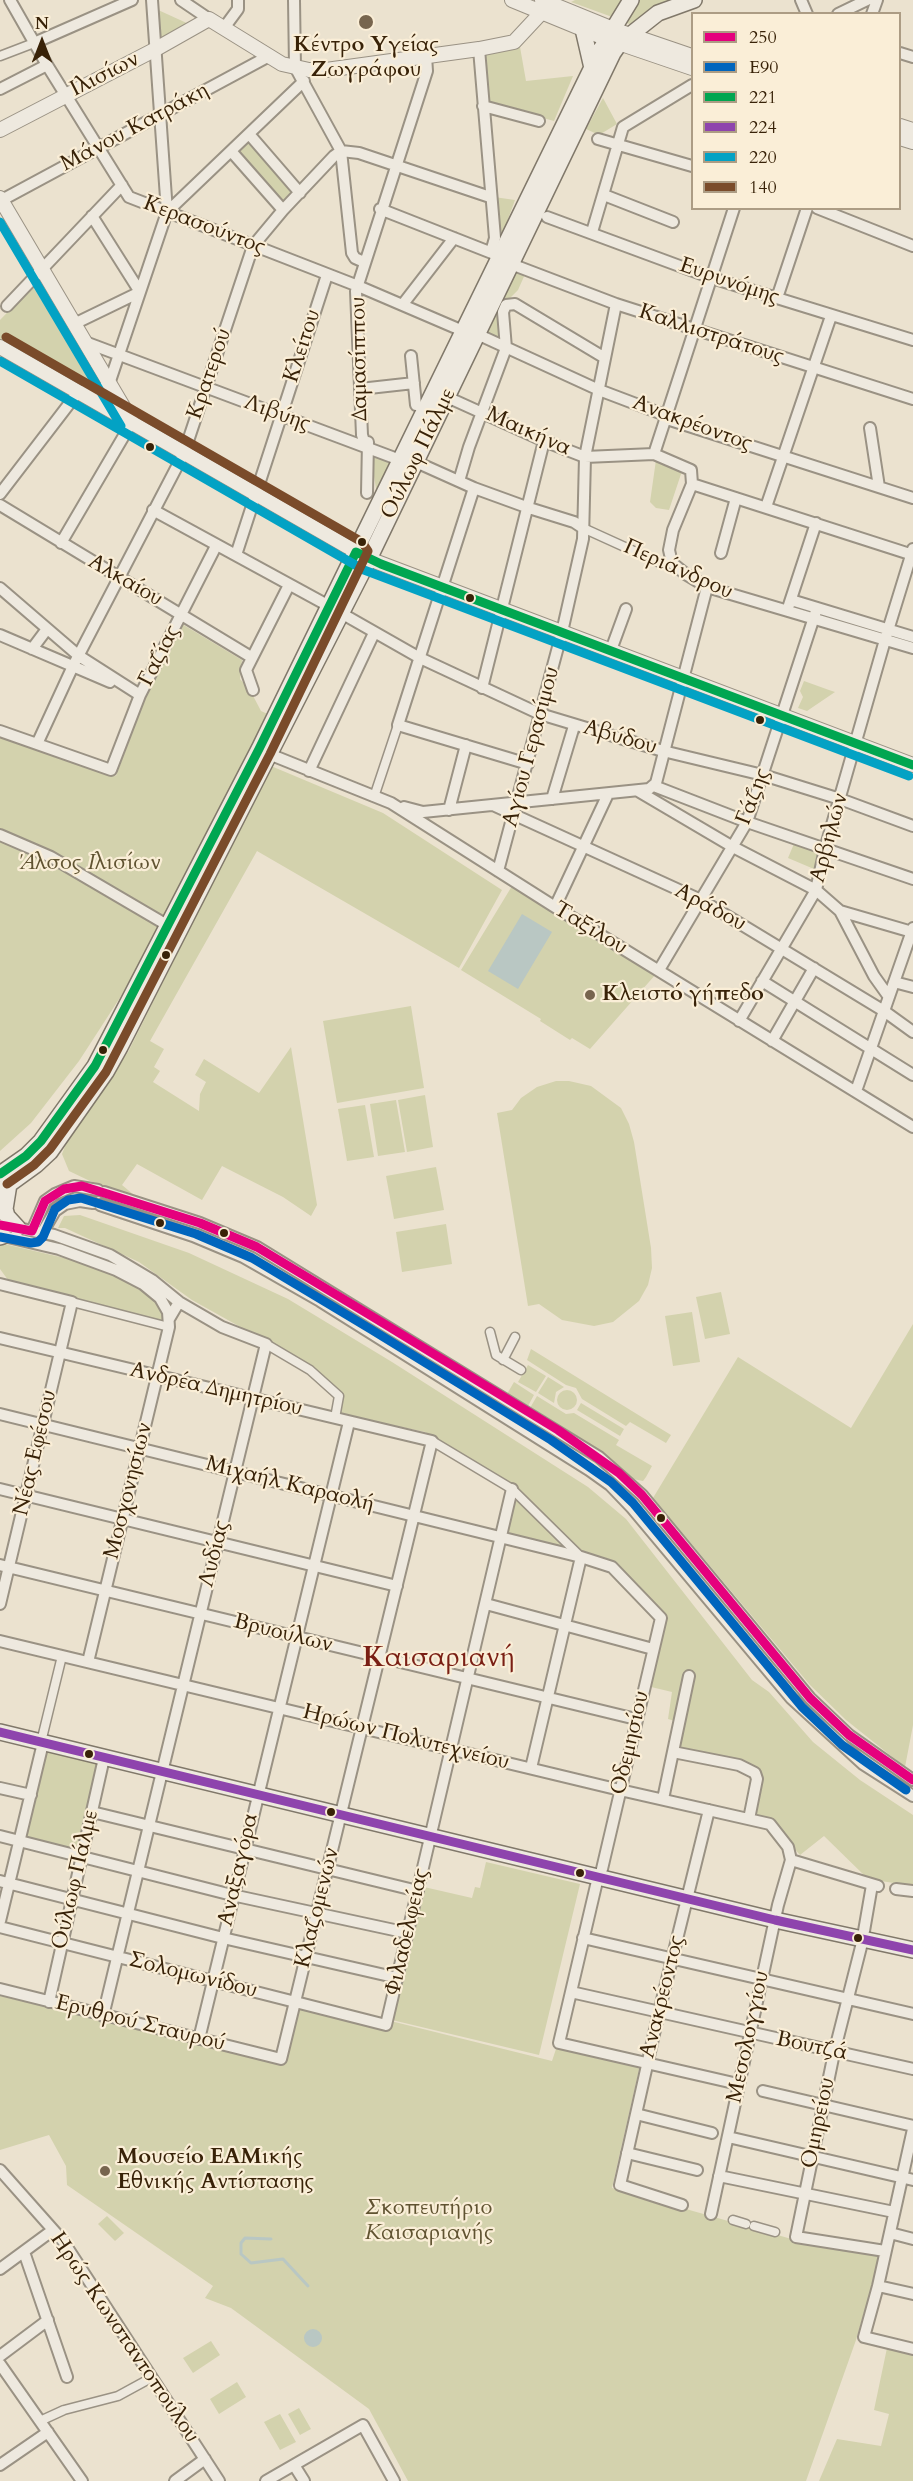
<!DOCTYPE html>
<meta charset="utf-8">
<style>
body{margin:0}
#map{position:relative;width:913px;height:2481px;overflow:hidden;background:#ebe2cf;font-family:Cardo,serif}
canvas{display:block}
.legend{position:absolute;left:691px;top:12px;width:210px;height:198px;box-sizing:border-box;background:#faeed7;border:2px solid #ac9c84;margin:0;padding:8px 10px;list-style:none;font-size:18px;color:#382208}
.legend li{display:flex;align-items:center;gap:12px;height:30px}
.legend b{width:30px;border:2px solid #ac9c84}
.north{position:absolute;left:12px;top:12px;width:60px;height:60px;-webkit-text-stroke:4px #faeed7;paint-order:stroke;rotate:0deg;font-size:16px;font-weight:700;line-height:24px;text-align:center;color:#382208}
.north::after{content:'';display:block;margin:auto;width:21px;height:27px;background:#382208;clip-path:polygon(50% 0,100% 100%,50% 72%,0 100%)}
</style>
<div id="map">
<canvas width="913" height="2481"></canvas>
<ul class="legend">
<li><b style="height:8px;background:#e5007d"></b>250</li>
<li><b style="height:8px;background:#0065bd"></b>Ε90</li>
<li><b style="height:8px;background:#00a651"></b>221</li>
<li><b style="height:8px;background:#8e44ad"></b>224</li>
<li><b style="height:8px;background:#03a2c4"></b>220</li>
<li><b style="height:8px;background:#7a4b2a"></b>140</li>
</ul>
<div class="north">N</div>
</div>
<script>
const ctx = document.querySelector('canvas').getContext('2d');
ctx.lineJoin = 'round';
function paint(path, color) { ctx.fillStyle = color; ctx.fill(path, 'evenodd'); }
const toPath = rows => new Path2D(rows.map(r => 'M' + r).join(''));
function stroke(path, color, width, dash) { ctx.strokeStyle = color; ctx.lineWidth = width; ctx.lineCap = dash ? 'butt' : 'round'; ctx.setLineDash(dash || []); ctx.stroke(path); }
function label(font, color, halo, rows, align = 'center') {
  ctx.font = font + ' Cardo,serif'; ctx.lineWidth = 4.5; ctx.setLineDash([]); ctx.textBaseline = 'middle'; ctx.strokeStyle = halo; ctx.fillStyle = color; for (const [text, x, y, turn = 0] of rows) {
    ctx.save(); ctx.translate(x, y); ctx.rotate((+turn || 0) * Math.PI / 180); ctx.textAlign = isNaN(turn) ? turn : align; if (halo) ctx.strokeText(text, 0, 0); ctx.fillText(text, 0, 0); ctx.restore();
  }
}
const green = toPath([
 [575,0,626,0,615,18,571,2],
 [637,0,680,0,633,25,623,22],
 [156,9,191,25,158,43],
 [520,47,526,81,573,76,554,121,489,103,486,54],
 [603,98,617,124,599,135,586,129],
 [250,139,297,191,284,203,236,152],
 [494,197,515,200,503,233,499,233],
 [514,268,526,272,518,290,503,305,503,341,483,331],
 [33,286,89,380,83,387,0,342,0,320],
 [370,453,394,466,378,500],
 [656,460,682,471,669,510,656,508,650,502],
 [182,624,242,660,240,679,250,690,261,711,272,716,123,993,79,1061,31,1123,0,1151,0,734,116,776,145,697],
 [804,681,829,690,835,692,807,711,798,708,803,697,800,691],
 [271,766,383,813,502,890,459,968,257,851,150,1041,164,1049,154,1067,160,1071,153,1082,199,1111,200,1094,206,1082,195,1075,204,1059,259,1093,291,1047,317,1205,311,1216,283,1197,222,1166,202,1200,137,1164,122,1185,134,1195,90,1181,69,1171,62,1154,69,1136,128,1052],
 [796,839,822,850,814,869,788,858],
 [512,886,656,974,590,1049,572,1038,570,1040,540,1021,541,1019,461,970],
 [411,1006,424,1088,337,1103,323,1021],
 [556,1081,569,1081,591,1086,621,1108,629,1124,634,1142,651,1248,652,1268,648,1285,639,1301,613,1322,594,1326,562,1320,539,1304,528,1306,497,1113,512,1110,521,1098,537,1087],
 [425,1095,433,1147,407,1152,398,1100],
 [396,1100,405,1152,378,1156,370,1104],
 [365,1105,374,1157,347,1161,338,1109],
 [436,1167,444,1210,394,1219,386,1176],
 [80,1215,189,1253,288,1299,392,1362,588,1487,626,1519,752,1680,769,1692,813,1742,860,1780,913,1815,913,1886,868,1879,824,1836,800,1855,771,1822,752,1817,757,1774,677,1751,682,1723,668,1719,672,1692,647,1686,666,1617,614,1564,507,1534,517,1489,425,1432,339,1414,341,1395,305,1363,192,1300,139,1262,65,1228,58,1228,64,1216],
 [446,1224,452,1264,402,1272,396,1232],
 [0,1243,69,1259,139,1284,160,1304,165,1318,164,1324,11,1284,0,1269],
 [721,1292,730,1334,705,1339,696,1297],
 [692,1312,700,1362,673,1366,665,1316],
 [913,1324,913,1725,905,1767,846,1720,810,1685,653,1498,738,1357,851,1428],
 [531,1349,671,1435,666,1443,630,1422,626,1426,582,1399,576,1388,566,1385,527,1360],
 [528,1365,546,1376,536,1392,518,1382],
 [548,1377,564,1387,556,1392,554,1403,538,1393],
 [514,1382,534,1395,528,1406,507,1394],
 '557 1400a10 10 0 1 1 20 0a10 10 0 1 1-20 0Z',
 [537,1396,566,1414,574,1413,619,1440,616,1445,652,1466,646,1477,643,1481,633,1479,591,1446,530,1408],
 [581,1403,624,1429,620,1436,577,1410],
 [45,1751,101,1764,80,1851,24,1838],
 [486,1862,580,1884,539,2055,392,2020,424,1887,472,1898,475,1887,480,1888],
 [0,1996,283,2063,298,1998,552,2061,557,2046,640,2065,612,2188,795,2240,881,2255,856,2340,806,2481,408,2481,369,2409,231,2308,205,2298,213,2286,67,2185,66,2166,49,2135,0,2150],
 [107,2216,124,2233,115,2241,98,2224],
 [211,2341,220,2355,193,2373,183,2358],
 [887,2348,913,2354,913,2481,819,2481,837,2439,881,2446,889,2414,874,2410],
 [237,2382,246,2397,219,2414,210,2399],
 [299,2408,311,2429,300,2435,288,2414],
 [280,2414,296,2442,280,2450,264,2422]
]);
const water = toPath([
 [522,914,552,932,518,989,488,971],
 '304 2338a9 9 0 1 1 18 0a9 9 0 1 1-18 0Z'
]);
const stream = toPath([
 [271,2239,245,2238,241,2243,241,2254,251,2263,283,2259,308,2286]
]);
const pedestrian = toPath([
 [0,56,34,43],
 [583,528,660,563,672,563],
 [374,797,398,725],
 [72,1302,169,1327],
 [490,1332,496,1355,521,1370],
 [266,1344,310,1370,339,1396,335,1418],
 [503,1360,515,1337],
 [432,1441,512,1489,580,1556],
 [43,1734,62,1656],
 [733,2220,746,2224],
 [754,2226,775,2232],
 [40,2421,64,2410,118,2396,151,2378]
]);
const minor = toPath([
 [10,0,47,65,129,197,358,286,463,331],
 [152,0,167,212],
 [181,0,209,19],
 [294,0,295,67,341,151,352,253,355,258,364,262],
 [801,0,807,14],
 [838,14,867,0],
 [872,14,877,0],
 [224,28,238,9,238,0],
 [34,43,132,0],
 [479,49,495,238,491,252],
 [900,53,913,57],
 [0,89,47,65],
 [483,106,539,121],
 [249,134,300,193],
 [598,139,692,166],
 [231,151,283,210],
 [604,195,673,222],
 [0,201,269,56],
 [817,208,913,246],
 [380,209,497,255],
 [547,217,712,278,913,340],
 [592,232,623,127,692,85],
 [511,264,616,304,913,399],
 [777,298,807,208],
 [403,304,454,238],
 [7,306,122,185],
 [74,324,140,292,92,216],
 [477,334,599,390,665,415,670,420,913,498],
 [85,342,400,460],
 [411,356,416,405],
 [360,389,414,383],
 [447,397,544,441,585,457,654,454,691,470,692,484,913,555],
 [870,428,879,487],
 [366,447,362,435,356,291,427,71,426,56],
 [654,454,734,208],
 [416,462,474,488,529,508,574,522,583,528],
 [459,481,469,447,506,348,503,312,506,305,515,304,605,358],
 [692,484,673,530,669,550,672,563,687,575,707,587,913,648],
 [474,488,398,725,528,764],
 [367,493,368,442],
 [0,494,79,391,98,391,109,384,167,212,304,81],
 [0,505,251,657],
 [766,507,831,316],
 [153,510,329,606],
 [61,543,132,422],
 [721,553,736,498],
 [236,555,327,275],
 [0,588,79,656,140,695],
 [791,600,913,637],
 [789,605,816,523],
 [341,613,420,658,540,714,663,751,763,775,840,799,913,826],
 [0,635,110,682],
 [32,649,47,629],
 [611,650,626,609],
 [482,688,544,441],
 [253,690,246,670,289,585],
 [0,731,111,770,140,695,216,546],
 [37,744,73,666,184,453,253,246,283,210,334,156,341,151,359,153,490,197],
 [264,752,391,803,555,907,913,1127],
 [309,771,374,633],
 [654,786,747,822,913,879],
 [638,791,733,847,816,890,840,911,874,976,889,997],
 [552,799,574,726],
 [495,806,701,900,884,1011,913,1032],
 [404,807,423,812,649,789,656,783,707,587],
 [449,810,466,745],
 [0,835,51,857,167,925],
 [498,871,562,632,583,539,585,457,616,304],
 [555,907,608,794],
 [840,911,912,932],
 [659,970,747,822,817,608],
 [762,981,913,1075],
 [894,982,913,987],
 [739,1021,816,890,825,849,885,640,913,549],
 [772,1041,814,968],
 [856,1091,913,928],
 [104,1192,200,1223,257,1247,599,1457,642,1495,810,1698,849,1735,913,1780],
 [100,1205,193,1236,243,1257,320,1301,589,1470,610,1485,632,1508,791,1698,863,1764,913,1796],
 [0,1225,54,1235,110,1255,152,1280,179,1302],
 [32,1231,45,1201,55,1194,74,1186,98,1190],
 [42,1233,55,1211,65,1204,80,1201,93,1203],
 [0,1235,59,1249,116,1270,143,1284,160,1298,168,1312,169,1327,88,1662],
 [0,1284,72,1302,0,1604],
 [0,1338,432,1441,281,2059,0,1989],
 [0,1414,581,1557,612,1567,661,1618,602,1869],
 [0,1489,397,1586],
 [0,1565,636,1719],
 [486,1604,653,1649],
 [0,1641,620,1790,770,1824,788,1847,791,1860,778,1905,711,2214],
 [673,1752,739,1765,755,1773,757,1779,749,1819],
 [164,1764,266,1344,222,1327,179,1302,169,1319],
 [531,1768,581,1557],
 [0,1788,31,1795],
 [663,1799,689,1676],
 [92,1812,418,1891],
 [0,1836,232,1895,408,1933],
 [791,1860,878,1886],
 [598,1877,559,2043,738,2084],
 [0,1881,223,1938,398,1978],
 [896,1889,913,1891],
 [0,1921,43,1743],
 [0,1927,386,2025,512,1489],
 [864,1931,872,1885],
 [583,1938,913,2014],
 [863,1939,834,2053,796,2237,885,2251],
 [571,1992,913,2069],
 [49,2002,104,1758],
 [103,2016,162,1772],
 [199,2039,349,1422],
 [763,2091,913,2126],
 [636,2114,712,2133],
 [913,2129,878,2286,864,2337,913,2349],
 [728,2137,913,2180],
 [627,2153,697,2170],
 [0,2170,63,2241,219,2481],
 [719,2176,894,2212],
 [682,2205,620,2185,659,2012,709,1810],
 [890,2233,913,2239],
 [24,2252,67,2377],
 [0,2269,53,2230],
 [878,2286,913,2294],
 [0,2356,48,2320],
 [0,2364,82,2481],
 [0,2465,48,2432],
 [294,2465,304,2481],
 [175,2481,205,2459],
 [266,2481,363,2425,394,2481]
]);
const tertiary = toPath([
 [512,0,607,39,692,68],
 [542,0,613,29,692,56],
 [900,126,913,130],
 [0,130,156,49,209,19,282,64,309,70,326,70,479,49,514,42,542,12],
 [900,138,913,142],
 [0,198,131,420],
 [0,347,369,559,913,765]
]);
const secondary = toPath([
 [583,29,592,68],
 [0,1174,26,1156,41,1141,95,1066,259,749,601,49,631,0],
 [9,1184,5,1209,7,1216,18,1228],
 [0,1191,36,1165,50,1152,106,1072,120,1047,369,559,613,53,620,43,658,13,694,0],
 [0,1237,3,1236],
 [0,1732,775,1920,913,1950]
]);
const bus1 = toPath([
 [0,1225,32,1231,45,1201,64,1189,82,1186,200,1223,257,1247,378,1320,558,1430,619,1473,642,1495,810,1698,849,1735,913,1780]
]);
const bus2 = toPath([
 [0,1237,31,1243,38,1242,43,1237,55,1209,68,1200,81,1198,196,1234,252,1258,372,1330,551,1440,611,1482,633,1503,802,1707,842,1745,906,1790]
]);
const bus3 = toPath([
 [0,1174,26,1156,41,1141,95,1066,259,749,356,552,381,564,913,765]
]);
const bus4 = toPath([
 [0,1732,775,1920,913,1950]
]);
const bus5 = toPath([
 [0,222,121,426],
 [0,361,364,570,909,776]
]);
const bus6 = toPath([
 [6,337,362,542,368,551,270,754,106,1072,50,1149,34,1165,7,1184]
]);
const markers = [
 [366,22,8,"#77654e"],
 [150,447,5,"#382208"],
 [362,542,5,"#382208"],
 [470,598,5,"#382208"],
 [760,720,5,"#382208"],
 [166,955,5,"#382208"],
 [590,995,6,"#77654e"],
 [103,1050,5,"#382208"],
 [160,1223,5,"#382208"],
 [224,1233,5,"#382208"],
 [661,1518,5,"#382208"],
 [89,1754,5,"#382208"],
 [331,1812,5,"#382208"],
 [580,1873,5,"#382208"],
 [858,1938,5,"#382208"],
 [105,2171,6,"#77654e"]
];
const poiNames = [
 ["Κέντρο Υγείας",366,46,"center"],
 ["Ζωγράφου",366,71,"center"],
 ["Κλειστό γήπεδο",602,995],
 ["Μουσείο ΕΑΜικής",117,2158],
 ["Εθνικής Αντίστασης",117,2183]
];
const streetNames = [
 ["Ιλισίων",105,75,-27],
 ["Μάνου Κατράκη",135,128,-28],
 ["Κερασούντος",204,226,21],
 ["Ευρυνόμης",729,282,19],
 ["Καλλιστράτους",711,335,18],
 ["Κλείτου",303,346,-72],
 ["Δαμασίππου",360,359,-91],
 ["Κρατερού",210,374,-71],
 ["Λιβύης",277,414,20],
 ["Ανακρέοντος",692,424,20],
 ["Μαικήνα",528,432,24],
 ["Ούλωφ Πάλμε",419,454,-64],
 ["Περιάνδρου",678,570,24],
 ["Αλκαίου",125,581,30],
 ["Γαζίας",160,656,-63],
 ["Αβύδου",620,738,16],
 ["Αγίου Γερασίμου",532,747,-75],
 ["Γάζης",754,797,-69],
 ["Αρβηλών",830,838,-75],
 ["Αράδου",710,908,28],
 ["Ταξίλου",590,929,31],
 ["Ανδρέα Δημητρίου",216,1390,13],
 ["Νέας Εφέσου",36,1453,-77],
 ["Μιχαήλ Καραολή",290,1485,14],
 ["Μοσχονησίων",129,1491,-76],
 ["Λυδίας",215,1554,-76],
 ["Βρυούλων",283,1634,14],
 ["Ηρώων Πολυτεχνείου",406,1738,14],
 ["Οδεμησίου",631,1743,-77],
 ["Αναξαγόρα",239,1870,-77],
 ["Ούλωφ Πάλμε",76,1880,-77],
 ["Κλαζομενών",318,1908,-76],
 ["Φιλαδελφείας",408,1932,-77],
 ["Σολομωνίδου",193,1976,14],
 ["Ανακρέοντος",663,1997,-76],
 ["Ερυθρού Σταυρού",140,2024,14],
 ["Μεσολογγίου",749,2037,-78],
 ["Βουτζά",812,2047,12],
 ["Ομηρείου",819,2123,-78],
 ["Ηρώς Κωνσταντοπούλου",124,2338,56]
];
const parkNames = [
 ["Άλσος Ιλισίων",90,864],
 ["Σκοπευτήριο",429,2209],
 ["Καισαριανής",429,2234]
];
const districtNames = [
 ["Καισαριανή",439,1660]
];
paint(green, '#d3d2ad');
paint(water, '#b9c7c3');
stroke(stream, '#b9c7c3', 3);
stroke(pedestrian, '#9a9284', 11);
stroke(minor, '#9a9284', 14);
stroke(tertiary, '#9a9284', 16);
stroke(secondary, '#80786a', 18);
stroke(pedestrian, '#eee9df', 8);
stroke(minor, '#eee9df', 10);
stroke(tertiary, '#eee9df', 14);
stroke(secondary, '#eee9df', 15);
stroke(bus1, '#e5007d', 9);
stroke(bus2, '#0065bd', 9);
stroke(bus3, '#00a651', 9);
stroke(bus4, '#8e44ad', 9);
stroke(bus5, '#03a2c4', 9);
stroke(bus6, '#7a4b2a', 9);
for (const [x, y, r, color] of markers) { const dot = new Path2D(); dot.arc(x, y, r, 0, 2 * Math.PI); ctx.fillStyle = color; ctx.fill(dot); stroke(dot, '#faeed7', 2); }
label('bold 22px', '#382208', '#faeed7', poiNames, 'left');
label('22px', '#382208', '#faeed7', streetNames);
label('italic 22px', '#605331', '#faeed7', parkNames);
label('bold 28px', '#7a1f14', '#faeed7', districtNames);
</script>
